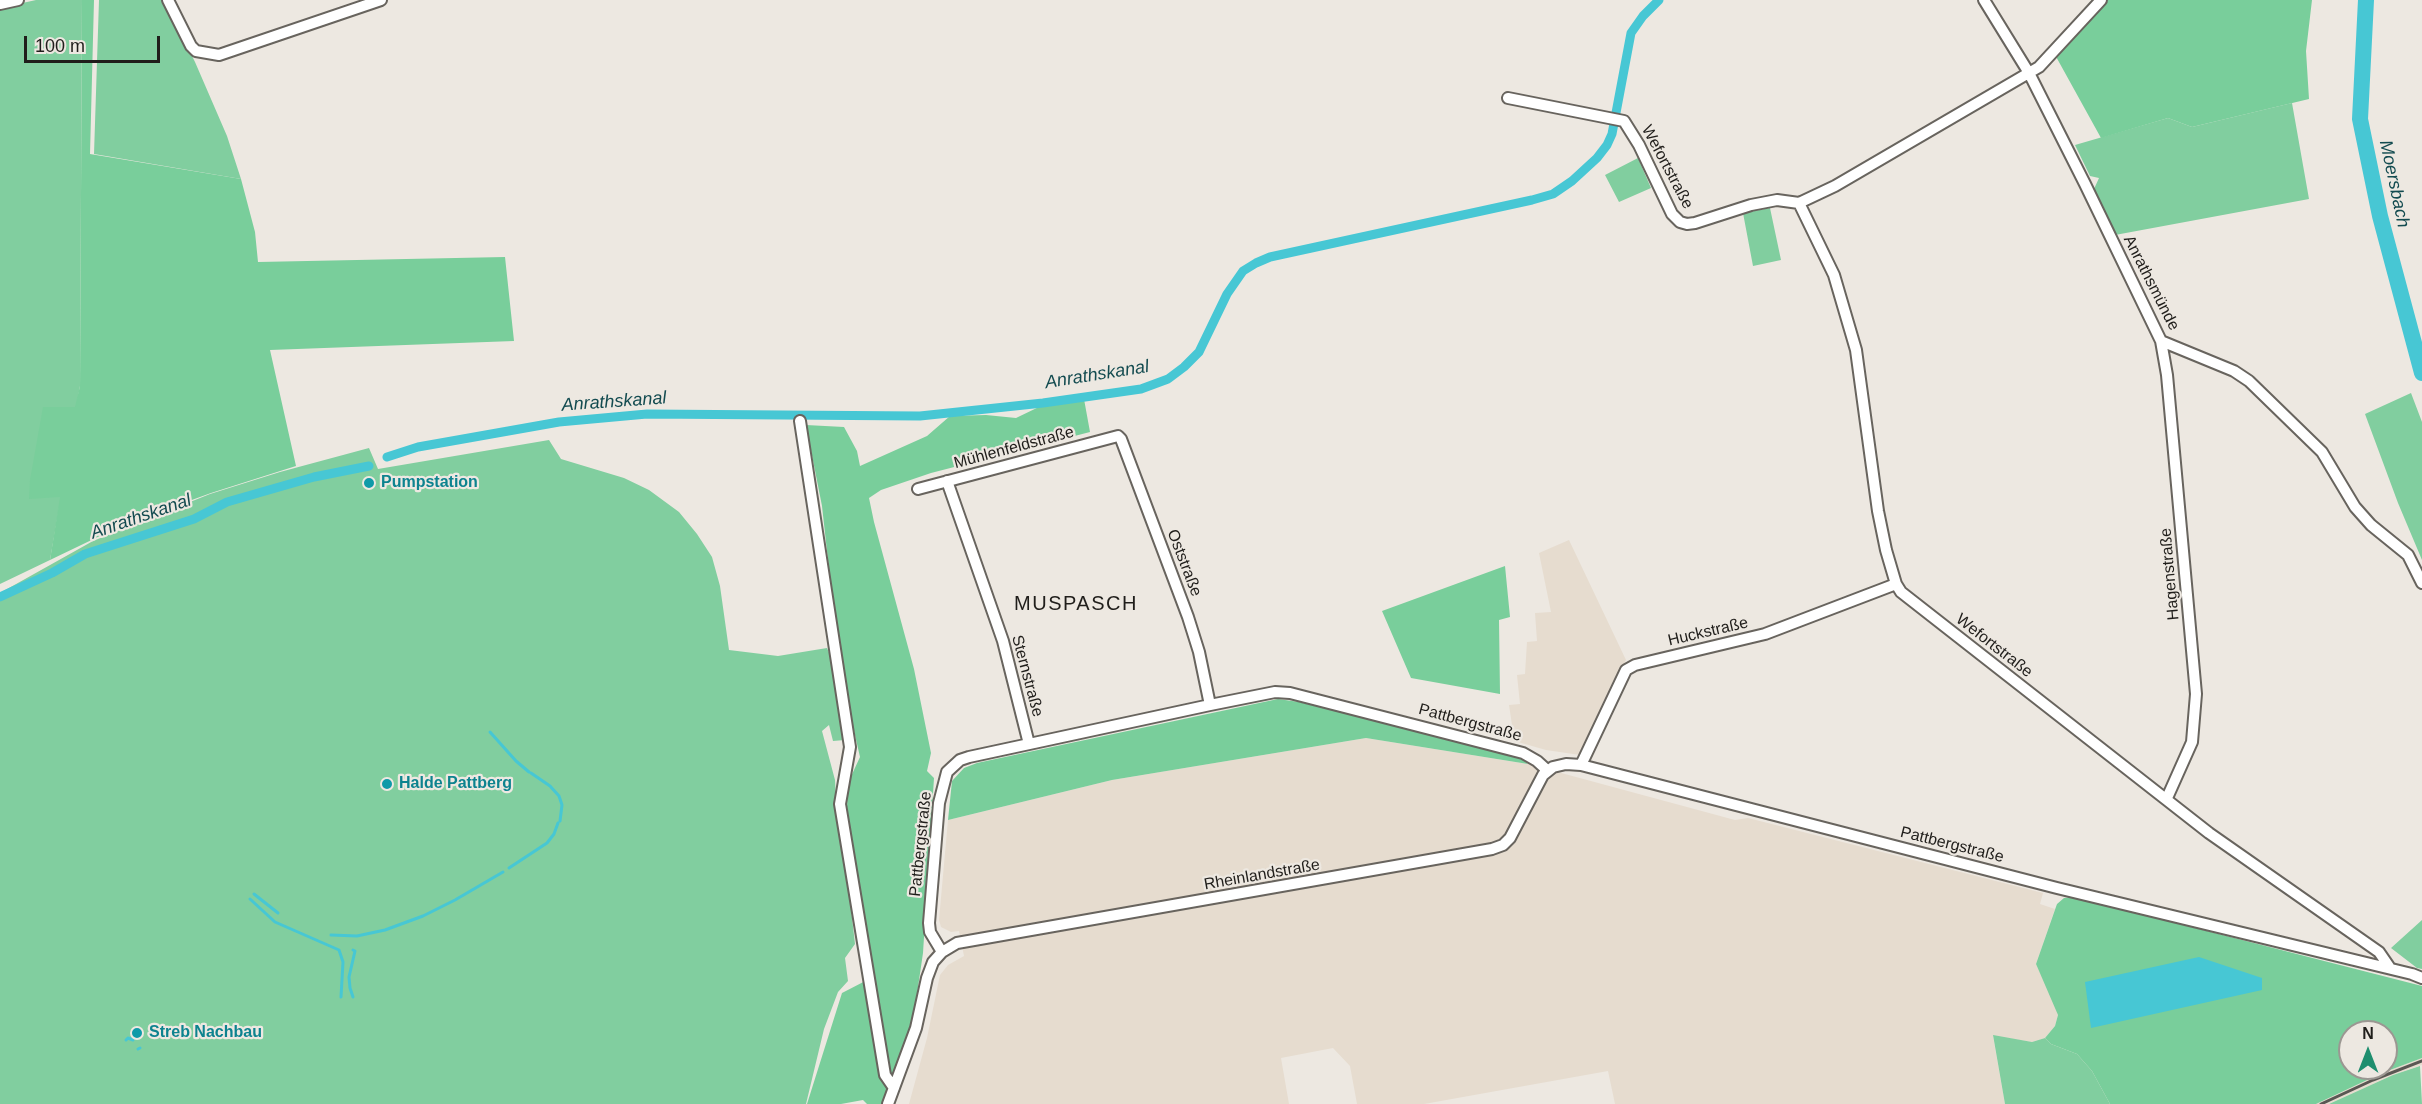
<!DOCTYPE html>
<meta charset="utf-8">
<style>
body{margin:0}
#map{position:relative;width:2422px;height:1104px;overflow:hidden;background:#ede8e1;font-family:Arial,sans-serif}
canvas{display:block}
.north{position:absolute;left:2338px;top:1020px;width:60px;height:60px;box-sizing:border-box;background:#ede8e1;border:2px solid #9b9792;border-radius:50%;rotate:0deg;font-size:16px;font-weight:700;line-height:24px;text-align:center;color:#201e1b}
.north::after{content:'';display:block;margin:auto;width:21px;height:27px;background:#1f8e6e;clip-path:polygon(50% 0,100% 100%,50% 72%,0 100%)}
.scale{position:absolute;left:24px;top:36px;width:136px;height:27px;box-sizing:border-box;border:3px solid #201e1b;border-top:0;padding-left:8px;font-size:18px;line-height:21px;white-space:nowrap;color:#201e1b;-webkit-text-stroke:4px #ede8e1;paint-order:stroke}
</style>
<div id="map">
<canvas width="2422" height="1104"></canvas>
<div class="north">N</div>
<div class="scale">100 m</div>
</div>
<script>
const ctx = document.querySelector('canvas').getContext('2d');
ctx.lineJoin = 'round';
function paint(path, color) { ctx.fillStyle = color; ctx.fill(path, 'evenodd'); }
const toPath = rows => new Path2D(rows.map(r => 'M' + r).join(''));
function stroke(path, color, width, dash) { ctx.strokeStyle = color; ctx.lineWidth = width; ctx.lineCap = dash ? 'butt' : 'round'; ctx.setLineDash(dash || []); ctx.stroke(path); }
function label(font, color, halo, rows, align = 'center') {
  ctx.font = font + ' Arial,sans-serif'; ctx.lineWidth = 4.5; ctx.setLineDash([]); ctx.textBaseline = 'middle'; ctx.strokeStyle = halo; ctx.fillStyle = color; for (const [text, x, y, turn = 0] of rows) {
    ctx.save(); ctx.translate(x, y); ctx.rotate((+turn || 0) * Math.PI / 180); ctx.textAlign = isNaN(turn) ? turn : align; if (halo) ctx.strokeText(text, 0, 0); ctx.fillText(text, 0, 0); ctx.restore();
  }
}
const built = toPath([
 [1569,540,1626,660,1580,755,1546,750,1497,736,1512,725,1509,705,1520,704,1517,675,1525,674,1527,642,1537,641,1535,613,1551,612,1539,553],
 [1366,738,1528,764,1735,820,1748,818,2043,893,2040,904,2055,909,2036,964,2056,1007,2058,1015,2055,1026,2045,1038,2032,1042,1993,1036,2005,1104,1615,1104,1608,1071,1424,1104,1357,1104,1350,1066,1333,1048,1281,1058,1289,1104,909,1104,927,1038,940,975,948,965,964,956,959,931,951,932,941,927,939,920,948,820,1112,780],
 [2422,1058,2422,1065,2393,1075,2329,1104,2316,1104,2382,1073]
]);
const green = toPath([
 [36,0,82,0,80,386,50,560,0,584,0,8],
 [99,0,164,0,195,62,227,136,241,179,94,154],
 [2292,103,2309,199,2115,235,2094,189,2099,178,2090,176,2075,145,2168,118,2192,127],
 [1638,158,1651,188,1619,202,1605,175],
 [1770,208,1781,260,1753,266,1743,213],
 [2411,393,2422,422,2422,560,2398,503,2365,414],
 [549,440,561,459,624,478,649,490,679,512,697,534,712,557,720,586,729,650,778,656,827,648,831,657,837,680,836,694,845,740,833,741,829,725,822,731,835,780,837,820,844,847,855,944,845,958,848,981,838,992,824,1029,806,1104,0,1104,0,593,93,541,210,494,280,472,369,448,378,469],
 [2422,920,2422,969,2417,968,2391,948],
 [1993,1035,2032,1042,2045,1038,2051,1044,2077,1054,2092,1071,2110,1104,2005,1104],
 [2420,1066,2422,1104,2329,1104,2393,1075]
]);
const forest = toPath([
 [82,0,94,0,90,154,241,179,255,232,258,262,505,257,514,341,270,350,296,466,211,493,156,513,102,535,50,560,60,497,29,499,30,480,43,407,75,407,80,386],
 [2095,0,2312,0,2306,51,2309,99,2192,127,2168,118,2101,138,2054,53],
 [1084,399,1090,432,931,473,881,490,869,498,874,522,914,669,931,753,927,771,934,778,923,953,913,1021,894,1080,882,1104,867,1104,863,1100,841,1104,807,1104,842,993,873,977,847,807,848,783,860,757,852,722,832,596,822,506,806,425,844,427,857,451,860,466,927,436,950,416,986,415,1016,418,1043,405],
 [1505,566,1510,617,1499,620,1500,694,1411,678,1382,611],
 [1278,699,1299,702,1518,756,1528,764,1366,738,1112,780,948,820,952,781,964,768,977,763],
 [2074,897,2422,986,2422,1058,2382,1073,2316,1104,2110,1104,2092,1071,2077,1054,2051,1044,2045,1038,2055,1026,2058,1015,2036,964,2057,904,2064,898],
 [2350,1032,2386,1032,2386,1068,2350,1068]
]);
const water = toPath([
 [2199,957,2262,978,2262,990,2091,1028,2085,982]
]);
const stream = toPath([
 [490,732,516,761,529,772],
 [531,773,550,786,559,796,562,805,560,821],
 [509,868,547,843,554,834,558,823],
 [254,894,278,913],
 [250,899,275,922,339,950,343,962,341,997],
 [331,935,357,936,385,930,423,916,455,900,503,872],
 [353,950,355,951,349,977,350,988,353,997],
 [126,1040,128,1038,133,1040],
 [138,1049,140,1048]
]);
const canal = toPath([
 [387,457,418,447,559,422,647,414,920,416,1043,403,1141,389,1168,379,1184,367,1199,352,1227,294,1243,271,1256,263,1270,257,1532,200,1553,194,1572,181,1597,158,1607,145,1612,134,1631,33,1643,16,1659,0],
 [0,597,52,573,85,554,194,519,227,502,314,477,369,466]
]);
const river = toPath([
 [2366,0,2360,119,2380,216,2422,373]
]);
const minor = toPath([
 [168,0,191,46,196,51,219,55,381,0],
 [1984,0,2029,73,2085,184,2161,341,2234,371,2249,381,2322,452,2355,507,2371,525,2408,555,2422,583],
 [2101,0,2039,67,1835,186,1799,203,1834,275,1856,350,1878,511,1886,550,1896,584,1901,592,2209,833,2379,952,2390,968],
 [0,4,18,0],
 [1508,98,1624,121,1639,145,1672,214,1680,222,1687,224,1695,223,1751,205,1777,200,1799,203],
 [2161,341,2167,375,2196,694,2192,742,2167,798],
 [800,421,850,747,840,804,885,1075,894,1088],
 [947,481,1003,641,1029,744],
 [918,489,1118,436,1121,439,1188,617,1199,652,1210,705],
 [1581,765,1626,670,1635,665,1765,634,1896,584],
 [942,952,930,932,929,923,939,803,947,772,960,760,969,757,1210,705,1275,692,1290,693,1523,753,1537,761,1548,771],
 [888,1104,916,1028,927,978,933,962,942,952,957,943,1492,849,1503,845,1510,838,1543,775,1553,767,1566,764,1581,765,2057,888,2412,974,2422,978]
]);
const rail = toPath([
 [2321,1104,2373,1080,2422,1061]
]);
const markers = [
 [369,483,6,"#0f9aa8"],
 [387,784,6,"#0f9aa8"],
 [137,1033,6,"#0f9aa8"]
];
const streetNames = [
 ["Wefortstraße",1667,167,62],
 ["Anrathsmünde",2151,283,63],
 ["Mühlenfeldstraße",1014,448,-15],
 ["Oststraße",1184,563,69],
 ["Hagenstraße",2170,574,-95],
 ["Huckstraße",1708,632,-13],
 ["Wefortstraße",1994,646,38],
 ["Sternstraße",1027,676,75],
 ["Pattbergstraße",1470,723,15],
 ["Pattbergstraße",921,844,-84],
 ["Pattbergstraße",1952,845,14],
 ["Rheinlandstraße",1262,875,-10]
];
const cultureNames = [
 ["Pumpstation",381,483],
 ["Halde Pattberg",399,784],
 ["Streb Nachbau",149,1033]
];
const waterNames = [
 ["Moersbach",2394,184,78],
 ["Anrathskanal",1097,375,-9],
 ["Anrathskanal",614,402,-4],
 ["Anrathskanal",141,517,-19]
];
const quarterNames = [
 ["MUSPASCH",1076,604]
];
paint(built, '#e6dccf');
paint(green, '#81ce9f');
paint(forest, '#79ce9b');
paint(water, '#47c7d4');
stroke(stream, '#47c7d4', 3);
stroke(canal, '#47c7d4', 9);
stroke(river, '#47c7d4', 16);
stroke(minor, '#68645e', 14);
stroke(minor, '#fff', 10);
stroke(rail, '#5a5753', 3);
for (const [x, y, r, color] of markers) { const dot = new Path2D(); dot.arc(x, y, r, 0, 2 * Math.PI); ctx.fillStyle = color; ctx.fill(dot); stroke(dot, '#ede8e1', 2); }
label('16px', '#201e1b', '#ede8e1', streetNames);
label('bold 16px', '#0d838f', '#ede8e1', cultureNames, 'left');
label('italic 18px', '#134b50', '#ede8e1', waterNames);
ctx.letterSpacing = '1.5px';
label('20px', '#201e1b', '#ede8e1', quarterNames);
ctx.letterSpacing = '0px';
</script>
